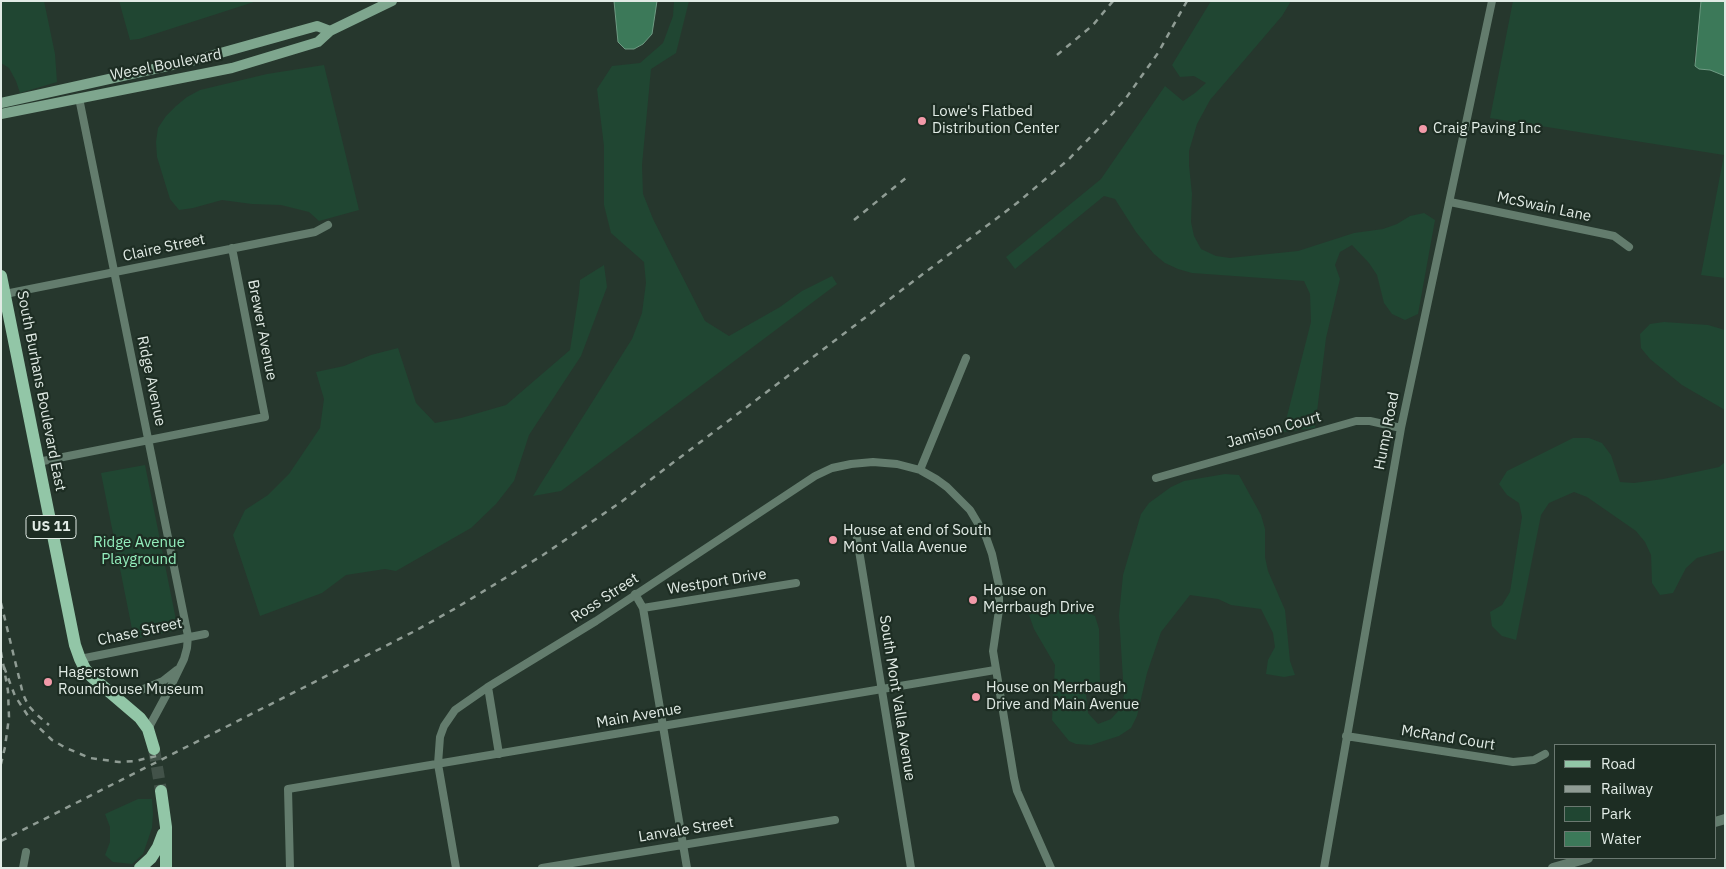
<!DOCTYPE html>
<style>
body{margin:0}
#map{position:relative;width:1726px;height:869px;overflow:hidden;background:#26372d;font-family:"IBM Plex Sans",sans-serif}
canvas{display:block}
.frame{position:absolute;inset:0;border:2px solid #e1ebe5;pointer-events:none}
.legend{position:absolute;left:1554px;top:744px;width:162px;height:115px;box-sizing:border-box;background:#1d2d23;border:1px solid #6b7971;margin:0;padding:6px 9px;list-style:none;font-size:15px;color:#e1ebe5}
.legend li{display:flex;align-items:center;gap:10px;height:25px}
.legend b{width:25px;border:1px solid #6b7971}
</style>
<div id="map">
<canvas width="1726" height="869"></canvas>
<div class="frame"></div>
<ul class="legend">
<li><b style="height:6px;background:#92c6a7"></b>Road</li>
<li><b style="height:6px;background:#8f9c94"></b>Railway</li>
<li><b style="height:14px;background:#204632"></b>Park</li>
<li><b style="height:14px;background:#3c7959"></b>Water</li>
</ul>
</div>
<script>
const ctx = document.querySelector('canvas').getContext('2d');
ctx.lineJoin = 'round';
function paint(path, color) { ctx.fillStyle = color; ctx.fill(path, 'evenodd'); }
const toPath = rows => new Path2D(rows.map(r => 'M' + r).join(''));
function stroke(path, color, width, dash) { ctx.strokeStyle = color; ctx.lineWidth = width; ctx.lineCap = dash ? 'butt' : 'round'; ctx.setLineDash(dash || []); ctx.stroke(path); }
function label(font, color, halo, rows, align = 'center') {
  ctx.font = font + ' "IBM Plex Sans",sans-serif'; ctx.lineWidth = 4.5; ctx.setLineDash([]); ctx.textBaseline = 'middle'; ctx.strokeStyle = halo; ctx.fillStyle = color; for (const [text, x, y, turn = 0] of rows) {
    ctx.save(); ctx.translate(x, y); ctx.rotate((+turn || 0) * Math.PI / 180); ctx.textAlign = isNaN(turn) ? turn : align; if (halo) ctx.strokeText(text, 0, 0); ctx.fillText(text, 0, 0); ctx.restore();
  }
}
const green = toPath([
 [1,1,44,1,55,54,57,82,20,93,16,81,9,68,1,63],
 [119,1,257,1,139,39,130,40],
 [674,1,689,1,676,53,651,69,642,165,643,194,653,219,705,321,729,336,780,307,802,291,832,276,837,284,561,491,533,496,632,339,642,313,646,283,644,262,611,233,604,205,604,146,597,89,612,66,640,63,663,43,673,16],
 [1211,1,1291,1,1282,16,1210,100,1197,124,1189,151,1189,165,1192,194,1191,222,1194,236,1201,249,1216,256,1230,258,1298,251,1354,233,1383,229,1397,224,1410,216,1424,213,1435,220,1418,314,1405,320,1392,314,1384,303,1377,275,1369,263,1352,245,1340,252,1335,265,1340,279,1326,338,1315,428,1283,432,1311,322,1310,294,1304,281,1192,273,1178,269,1165,263,1154,254,1136,232,1115,199,1104,196,1015,269,1006,257,1101,179,1165,86,1183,101,1195,93,1206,83,1194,76,1180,77,1172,65],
 [1513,1,1701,1,1694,62,1699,69,1710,70,1725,76,1725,278,1701,275,1724,155,1490,118],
 [324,65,359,210,319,221,309,212,281,205,252,204,222,200,193,208,179,210,170,199,157,157,156,142,158,128,166,116,176,106,187,97,200,90,267,74],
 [604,265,607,287,581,356,529,435,514,481,496,504,471,528,396,571,385,569,346,575,322,593,260,616,233,535,245,510,268,495,289,474,320,428,324,399,316,372,344,366,371,355,398,348,416,403,435,423,461,418,506,405,570,350,579,293,580,280],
 [1664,322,1708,325,1725,330,1725,410,1682,385,1650,359,1641,348,1640,334,1650,324],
 [1573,438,1589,438,1602,443,1611,455,1620,482,1634,483,1663,479,1719,467,1725,462,1725,550,1697,558,1686,568,1673,593,1660,595,1652,583,1651,555,1645,542,1636,531,1587,497,1574,492,1549,503,1541,515,1516,640,1502,636,1492,626,1490,612,1502,605,1510,592,1522,517,1519,503,1507,495,1499,484,1507,471],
 [145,465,178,630,134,639,101,473],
 [1225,474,1239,475,1261,515,1265,529,1265,557,1268,571,1285,610,1290,661,1295,675,1284,677,1266,674,1268,660,1275,647,1273,633,1261,609,1231,605,1218,599,1190,595,1161,632,1147,673,1137,716,1131,728,1119,736,1091,745,1076,744,1069,741,1052,720,1055,665,1034,629,1029,615,1040,607,1053,610,1082,610,1095,616,1099,629,1100,682,1086,694,1088,713,1098,724,1111,719,1121,708,1124,695,1119,615,1123,575,1141,514,1149,503,1171,487,1184,481],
 [138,799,152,799,153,814,152,828,143,854,132,864,113,862,105,855,110,842,110,827,105,814]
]);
const water = toPath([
 [614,1,657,1,652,34,643,44,634,49,625,49,618,42,614,1],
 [1701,1,1725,1,1725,76,1710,70,1699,69,1695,66,1701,1]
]);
const primaryTunnel = toPath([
 [154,749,161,791]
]);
const minor = toPath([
 [79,98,188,636,187,648,184,659,169,690,148,729],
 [1450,202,1600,233,1614,236,1629,247],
 [5,294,315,232,328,225],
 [38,462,265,417,232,248],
 [920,470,966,358],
 [1156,478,1356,421,1370,421,1401,428],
 [856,532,911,868],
 [635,594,643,608,687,868],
 [643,608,796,583],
 [80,659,205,634],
 [488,687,499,754],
 [109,691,141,690,163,681,177,670],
 [1346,736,1513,762,1534,760,1545,754],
 [23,868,26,852],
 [290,868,288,789,995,670],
 [456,868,438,764,440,737,444,726,455,710,488,687,596,621,815,476,832,468,851,464,873,462,897,464,920,470,936,479,947,487,970,510,986,537,992,554,999,586,999,610,993,651,1014,778,1017,791,1051,868],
 [542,868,835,820],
 [1324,868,1401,428,1492,1]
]);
const tertiary = toPath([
 [1715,822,1725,819],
 [1553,868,1588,858]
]);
const secondary = toPath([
 [1,103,199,59,317,26,330,31],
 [1,114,232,68,318,42,330,31,392,1]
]);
const primary = toPath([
 [1,276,75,645,80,659,85,669,92,677,140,718,148,729,154,749],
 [161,791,166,827,166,868],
 [140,868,151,858,158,847,163,834]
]);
const rail = toPath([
 [1057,55,1093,25,1113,1],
 [854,220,907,177],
 [1,603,23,694,28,705,36,714,49,725],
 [1,652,8,691,9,717,5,747,1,764],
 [4,667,15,696,30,719,52,740,66,748,90,758,119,762,135,761,161,755],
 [1,841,413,632,456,608,543,555,621,502,1017,203,1068,160,1106,121,1126,98,1158,53,1187,1]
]);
const markers = [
 [922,121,5,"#f39aa9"],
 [1423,129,5,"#f39aa9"],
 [833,540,5,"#f39aa9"],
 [973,600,5,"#f39aa9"],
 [48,682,5,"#f39aa9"],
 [976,697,5,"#f39aa9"]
];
const shields = [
 [51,527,50]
];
const shieldNames = [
 ["US 11",51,527]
];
const streetNames = [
 ["Wesel Boulevard",166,65,-11],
 ["McSwain Lane",1544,207,12],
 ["Claire Street",164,248,-12],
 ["Brewer Avenue",262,330,79],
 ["Ridge Avenue",151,381,78],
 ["South Burhans Boulevard East",41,391,79],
 ["Jamison Court",1274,430,-16],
 ["Hump Road",1387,431,-79],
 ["Westport Drive",717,582,-9],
 ["Ross Street",605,598,-33],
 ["Chase Street",140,632,-12],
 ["South Mont Valla Avenue",897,698,81],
 ["Main Avenue",639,716,-10],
 ["McRand Court",1448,738,9],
 ["Lanvale Street",686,830,-9]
];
const poiNames = [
 ["Lowe's Flatbed",932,112],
 ["Distribution Center",932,129],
 ["Craig Paving Inc",1433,129],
 ["House at end of South",843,531],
 ["Mont Valla Avenue",843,548],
 ["House on",983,591],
 ["Merrbaugh Drive",983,608],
 ["Hagerstown",58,673],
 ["Roundhouse Museum",58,690],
 ["House on Merrbaugh",986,688],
 ["Drive and Main Avenue",986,705]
];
const parkNames = [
 ["Ridge Avenue",139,543],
 ["Playground",139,560]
];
paint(green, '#204632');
paint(water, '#3c7959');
stroke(water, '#6e9b83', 1);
stroke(primaryTunnel, '#425249', 12, [12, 6]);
stroke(minor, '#637c6d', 8);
stroke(tertiary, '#637c6d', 10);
stroke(secondary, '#7ea68e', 10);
stroke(primary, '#92c6a7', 12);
stroke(rail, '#8f9c94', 2.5, [6, 6]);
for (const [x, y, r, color] of markers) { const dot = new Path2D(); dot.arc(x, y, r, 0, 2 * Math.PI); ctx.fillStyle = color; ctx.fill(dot); stroke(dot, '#1d2d23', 2); }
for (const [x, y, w] of shields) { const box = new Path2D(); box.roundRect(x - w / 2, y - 11.5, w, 23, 4); ctx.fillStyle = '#1d2d23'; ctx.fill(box); stroke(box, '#e1ebe5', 1); }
label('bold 14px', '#e1ebe5', null, shieldNames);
label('15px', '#e1ebe5', '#1d2d23', streetNames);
label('15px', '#e1ebe5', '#1d2d23', poiNames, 'left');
label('15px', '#93edbc', '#1d2d23', parkNames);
</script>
